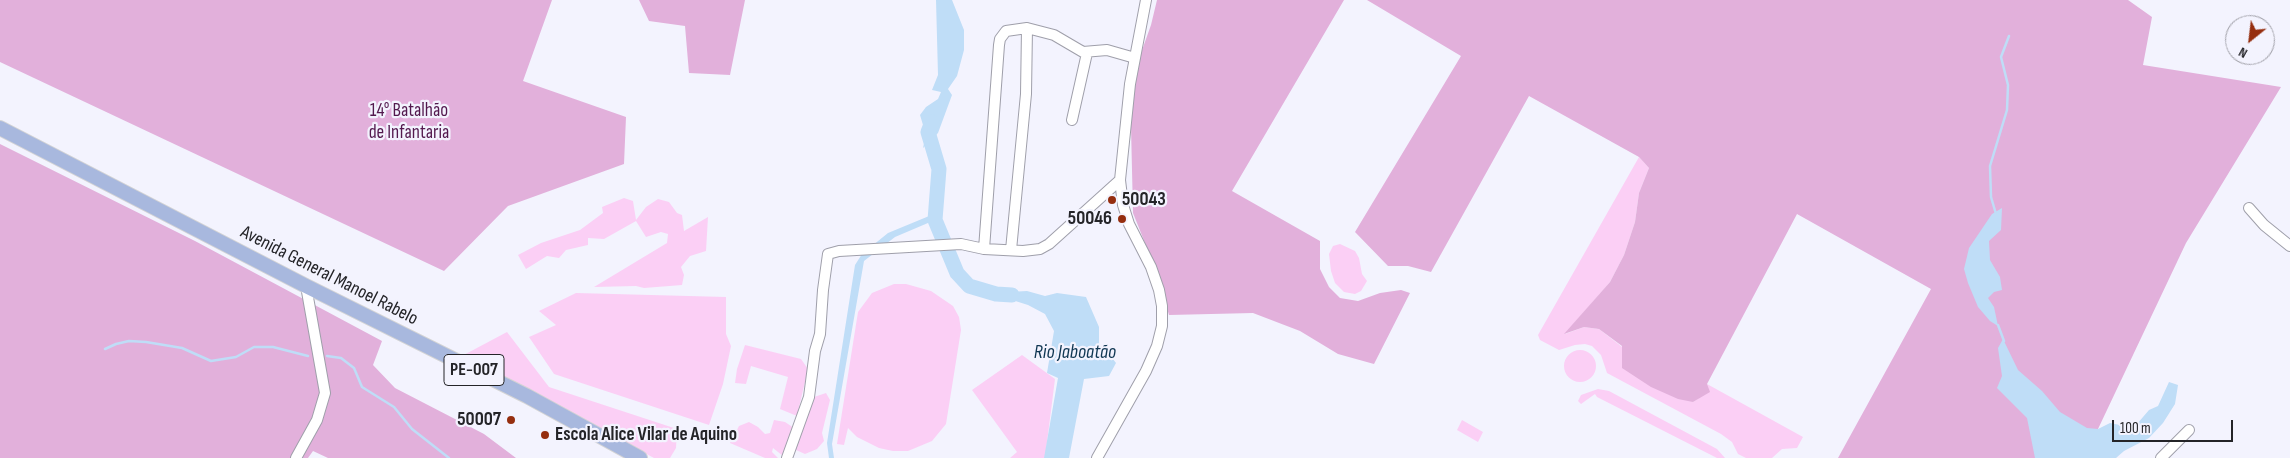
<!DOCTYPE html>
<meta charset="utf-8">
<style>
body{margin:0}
#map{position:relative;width:2290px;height:458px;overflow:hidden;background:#f3f3fe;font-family:"Sofia Sans Condensed",sans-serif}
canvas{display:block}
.north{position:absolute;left:2225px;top:15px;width:50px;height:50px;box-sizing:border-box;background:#f3f3fe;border:1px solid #a0a0a8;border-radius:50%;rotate:209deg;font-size:14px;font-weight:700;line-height:20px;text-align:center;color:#242428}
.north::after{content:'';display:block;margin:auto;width:18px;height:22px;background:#952e0f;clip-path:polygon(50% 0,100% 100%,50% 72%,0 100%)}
.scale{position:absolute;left:2112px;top:420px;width:121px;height:22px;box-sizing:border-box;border:2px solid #242428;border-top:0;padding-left:6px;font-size:15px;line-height:18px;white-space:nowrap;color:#242428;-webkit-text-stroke:4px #f3f3fe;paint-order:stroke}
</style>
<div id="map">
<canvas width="2290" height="458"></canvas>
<div class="north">N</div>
<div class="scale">100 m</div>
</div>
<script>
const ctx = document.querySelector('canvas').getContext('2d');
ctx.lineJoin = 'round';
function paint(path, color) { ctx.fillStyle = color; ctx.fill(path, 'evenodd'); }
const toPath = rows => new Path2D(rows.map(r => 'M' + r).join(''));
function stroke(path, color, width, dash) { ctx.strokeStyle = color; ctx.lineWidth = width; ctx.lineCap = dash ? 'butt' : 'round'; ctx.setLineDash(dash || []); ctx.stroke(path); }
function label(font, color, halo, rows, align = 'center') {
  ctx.font = font + ' "Sofia Sans Condensed",sans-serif'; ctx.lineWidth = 4.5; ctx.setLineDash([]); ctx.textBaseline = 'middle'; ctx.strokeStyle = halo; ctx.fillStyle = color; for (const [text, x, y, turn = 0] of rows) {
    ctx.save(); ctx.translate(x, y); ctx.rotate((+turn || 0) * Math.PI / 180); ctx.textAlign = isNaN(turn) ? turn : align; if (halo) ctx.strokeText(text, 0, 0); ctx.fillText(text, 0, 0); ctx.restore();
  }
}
const green = toPath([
 [1639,157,1649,168,1639,193,1635,222,1624,255,1610,282,1565,334,1584,327,1599,329,1693,402,1699,398,1707,384,1803,437,1797,448,1782,449,1772,458,1746,458,1738,454,1732,442,1721,434,1607,373,1601,355,1592,346,1585,344,1575,345,1559,350,1540,340,1538,335],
 [624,198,633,201,636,220,646,207,658,199,669,202,677,213,682,215,684,231,708,217,706,251,690,256,681,267,684,275,682,285,644,288,636,286,594,287,667,243,668,234,661,232,646,237,636,221,604,239,588,238,588,245,566,250,559,258,547,256,526,269,518,255,541,243,580,230,603,213,602,207],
 [1340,244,1355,251,1359,258,1362,274,1367,281,1361,291,1355,294,1344,292,1335,283,1331,271,1329,254,1333,246],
 [894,284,906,284,931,291,953,306,959,317,961,330,946,424,932,441,908,451,893,451,879,448,857,437,848,428,844,445,837,444,858,312,872,293],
 [576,293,726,297,726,334,731,346,723,384,709,425,554,374,529,337,556,325,539,311],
 [507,332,549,387,677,429,676,448,670,458,654,458,526,389,460,357],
 [745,345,801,359,808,369,797,416,780,409,788,377,751,366,746,384,735,383,737,369],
 '1564 366a16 16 0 1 1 32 0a16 16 0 1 1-32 0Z',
 [1022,355,1055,379,1045,458,1010,458,1017,452,972,390],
 [1598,389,1609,391,1717,449,1725,458,1717,458,1597,397,1595,394,1581,404,1578,401,1581,395],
 [826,393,830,400,822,433,824,441,817,449,805,454,796,450,796,446,783,456,773,448,772,452,778,458,765,458,730,443,739,426,749,422,758,427,765,434,770,433,774,420,785,422,794,428,811,398],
 [1462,420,1483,432,1478,442,1457,430]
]);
const forest = toPath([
 [0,0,552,0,523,81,626,117,624,164,508,206,444,271,0,62],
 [639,0,745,0,730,75,689,73,685,26,649,21],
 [1157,0,1344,0,1232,191,1320,241,1320,269,1329,287,1340,298,1358,301,1380,293,1401,290,1410,293,1374,364,1338,354,1300,331,1253,313,1169,315,1155,268,1133,213,1130,84,1151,25],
 [1367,0,2128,0,2152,17,2143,65,2281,87,2186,243,2098,429,2104,458,1838,458,1931,289,1797,214,1707,384,1710,392,1693,402,1678,399,1651,387,1622,368,1622,346,1599,329,1584,327,1564,334,1610,282,1624,255,1635,222,1639,193,1649,168,1639,157,1529,96,1431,272,1408,266,1388,266,1355,232,1461,56],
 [0,144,195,241,382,341,373,365,395,388,484,434,516,458,328,458,313,451,308,458,0,458]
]);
const water = toPath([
 [936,0,952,0,964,30,964,50,957,76,948,89,952,95,938,133,923,148,926,135,920,115,926,107,938,99,941,92,932,90,938,75],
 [2002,208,2001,230,1989,241,1990,260,2000,277,2002,290,1994,292,1988,298,1994,307,1998,326,1990,321,1978,307,1968,283,1964,269,1969,248,1992,214],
 [934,214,935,220,895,237,864,261,832,444,834,458,829,458,827,443,855,265,862,254,888,233],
 [1027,291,1045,296,1057,293,1086,297,1099,327,1099,352,1106,350,1116,363,1109,376,1084,379,1069,458,1044,458,1058,378,1047,373,1054,331,1045,314,1028,305,990,293],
 [2003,339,2018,370,2042,391,2060,412,2087,428,2098,429,2110,423,2125,426,2137,424,2149,410,2158,406,2169,382,2178,385,2175,404,2163,423,2149,438,2124,451,2116,458,2035,458,2027,418,1997,388,2002,376,1998,348]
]);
const stream = toPath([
 [1996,214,1991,197,1990,166,2007,110,2008,85,2001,57,2009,36],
 [1998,325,2004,341],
 [105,349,116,344,129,341,146,342,182,348,211,361,236,357,254,347,273,347,308,356],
 [327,356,341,358,354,368,362,387,394,407,412,429,449,458]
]);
const river = toPath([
 [932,122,928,132,939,169,935,220,957,273,969,286,996,294,1012,295]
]);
const minor = toPath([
 [1027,28,1054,35,1083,52,1107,50,1135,58],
 [1072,120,1087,53],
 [2249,208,2264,225,2290,246],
 [984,249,999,45,1000,39,1006,31,1027,28,1026,94,1011,250],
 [296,458,317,420,325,393,306,286],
 [787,458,809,397,815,351,820,334,823,290,828,254,839,251,961,244,984,249,1023,251,1040,249,1049,244,1120,180],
 [1097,458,1146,371,1157,346,1162,326,1162,306,1159,290,1151,267,1129,224,1123,205,1120,180,1130,84,1146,0],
 [2161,458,2189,430]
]);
const major = toPath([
 [0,128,306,286,527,396,640,458]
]);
const markers = [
 [1112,200,5,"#952e0f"],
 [1122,219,5,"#952e0f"],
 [511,420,5,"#952e0f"],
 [545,435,5,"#952e0f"]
];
const shields = [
 [474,370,60]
];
const shieldNames = [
 ["PE-007",474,370]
];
const parkNames = [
 ["14° Batalhão",409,111],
 ["de Infantaria",409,133]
];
const poiNames = [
 ["50043",1122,200],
 ["50046",1112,219,"right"],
 ["50007",501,420,"right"],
 ["Escola Alice Vilar de Aquino",555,435]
];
const streetNames = [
 ["Avenida General Manoel Rabelo",329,276,27]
];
const waterNames = [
 ["Rio Jaboatão",1075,353]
];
paint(green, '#fbcff5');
paint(forest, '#e2b0db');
paint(water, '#bfddf7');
stroke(stream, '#bfddf7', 2.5);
stroke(river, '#bfddf7', 15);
stroke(minor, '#9f9faa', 12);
stroke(major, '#d3d3d4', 16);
stroke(minor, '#fff', 10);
stroke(major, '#a8b8de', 14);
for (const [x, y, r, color] of markers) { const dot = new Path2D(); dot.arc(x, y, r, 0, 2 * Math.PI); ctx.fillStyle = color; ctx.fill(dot); stroke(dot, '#f3f3fe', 2); }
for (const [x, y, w] of shields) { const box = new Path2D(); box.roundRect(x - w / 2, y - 15.5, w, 31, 4); ctx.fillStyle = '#f3f3fe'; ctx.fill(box); stroke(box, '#242428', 1); }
label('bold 18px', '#242428', null, shieldNames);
label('19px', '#53194e', '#f3f3fe', parkNames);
label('bold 19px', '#242428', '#f3f3fe', poiNames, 'left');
label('19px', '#242428', '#f3f3fe', streetNames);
label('italic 20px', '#0f3652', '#f3f3fe', waterNames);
</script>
